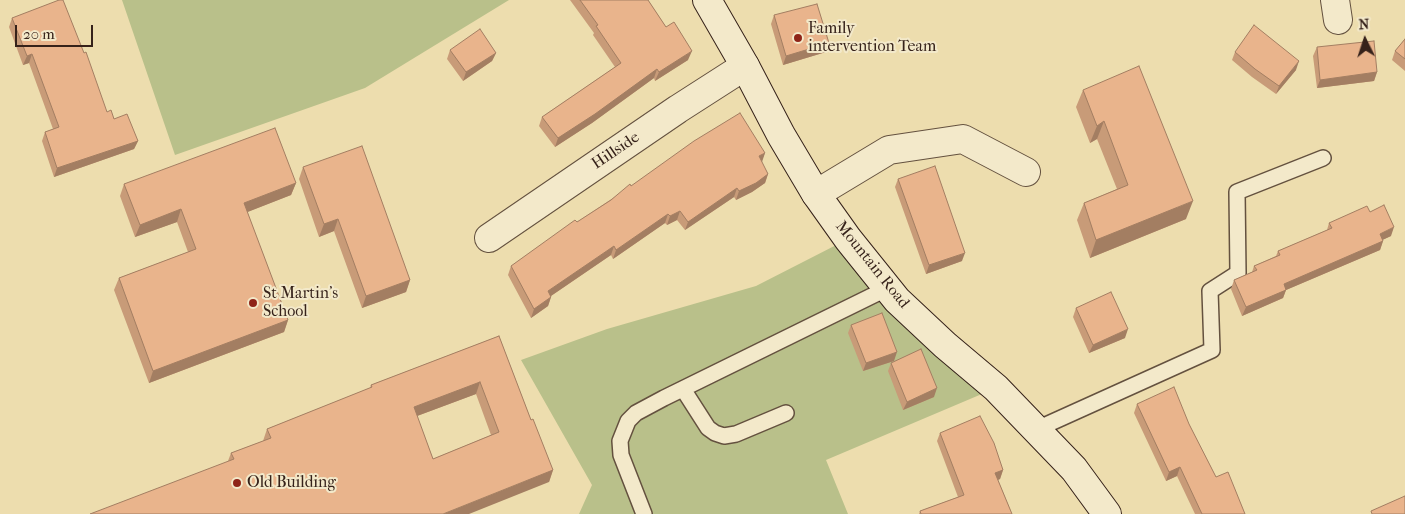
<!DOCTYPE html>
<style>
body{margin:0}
#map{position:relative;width:1405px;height:514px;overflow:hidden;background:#edddae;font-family:"IM FELL French Canon",serif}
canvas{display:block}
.north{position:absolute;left:1340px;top:15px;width:50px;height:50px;-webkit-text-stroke:4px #f3e9ca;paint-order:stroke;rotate:356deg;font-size:14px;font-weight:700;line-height:20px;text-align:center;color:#36221a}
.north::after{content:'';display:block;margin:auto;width:18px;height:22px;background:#36221a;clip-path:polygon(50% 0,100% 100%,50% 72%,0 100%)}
.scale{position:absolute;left:15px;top:25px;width:78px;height:22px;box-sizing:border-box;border:2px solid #36221a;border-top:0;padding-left:6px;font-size:15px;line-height:18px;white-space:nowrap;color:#36221a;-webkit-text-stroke:4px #f3e9ca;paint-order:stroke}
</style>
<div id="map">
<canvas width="1405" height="514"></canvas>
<div class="north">N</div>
<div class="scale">20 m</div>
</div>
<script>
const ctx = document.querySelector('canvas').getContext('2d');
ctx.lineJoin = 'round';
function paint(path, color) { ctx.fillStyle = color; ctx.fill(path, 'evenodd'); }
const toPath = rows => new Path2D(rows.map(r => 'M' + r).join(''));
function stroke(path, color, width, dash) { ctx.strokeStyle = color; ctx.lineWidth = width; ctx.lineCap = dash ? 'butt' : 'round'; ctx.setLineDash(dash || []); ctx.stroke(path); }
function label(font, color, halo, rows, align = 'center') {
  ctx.font = font + ' "IM FELL French Canon",serif'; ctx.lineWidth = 4; ctx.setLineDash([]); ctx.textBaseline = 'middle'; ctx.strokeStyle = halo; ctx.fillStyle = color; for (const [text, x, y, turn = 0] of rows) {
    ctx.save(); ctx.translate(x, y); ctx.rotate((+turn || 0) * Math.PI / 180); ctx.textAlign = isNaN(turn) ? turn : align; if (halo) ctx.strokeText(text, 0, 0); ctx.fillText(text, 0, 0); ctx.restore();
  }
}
const green = toPath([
 [122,0,509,0,365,88,175,155],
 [848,239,996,388,826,460,848,514,579,514,592,485,521,360,607,329,756,286]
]);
const service = toPath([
 [683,389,708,428,715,433,724,436,736,434,786,413],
 [1037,429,1212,350,1210,291,1238,273,1237,192,1323,158],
 [644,514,621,455,620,441,628,421,636,413,664,398,888,288]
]);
const minor = toPath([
 [1335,0,1338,20],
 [816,194,889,150,963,139,1026,172],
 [489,238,678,109,745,66]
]);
const secondary = toPath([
 [707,0,745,66,781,135,816,194,848,239,897,300,945,345,996,388,1074,469,1107,514]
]);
const wall = toPath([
 [570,0,648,0,688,60,655,81,654,78,592,123,555,147,539,126,542,117,615,67,593,35,594,33],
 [774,15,829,43,826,52,783,65,771,24],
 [12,18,114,119,138,141,134,149,54,177,42,141,45,132,53,129,29,63,23,65,9,27],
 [1405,39,1405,71,1392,60,1395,51],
 [1317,47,1377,72,1374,81,1317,88,1313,56],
 [450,50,496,53,492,61,463,81,447,59],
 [1235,52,1296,70,1276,94,1252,77,1232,60],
 [1083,90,1186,219,1090,258,1077,220,1084,203,1117,189,1097,139,1090,143,1076,107],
 [765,153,761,162,768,174,765,183,752,192,736,200,734,197,685,230,677,220,667,225,665,223,613,259,611,255,551,296,551,297,548,306,531,318,508,275,511,266,631,186],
 [303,167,410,280,406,292,362,308,334,231,319,237,299,179],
 [898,179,962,261,926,274,895,187],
 [296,183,291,195,247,212,288,320,284,332,149,383,114,290,119,278,188,252,177,222,135,237,120,196,124,184],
 [1370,212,1391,236,1382,240,1383,241,1380,250,1286,290,1283,298,1242,316,1231,289,1234,280,1252,272,1254,266,1276,256,1278,251,1327,230,1329,223],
 [1076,308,1125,338,1089,353,1073,317],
 [851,325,894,361,863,371,848,333],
 [499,336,531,420,553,470,549,482,228,461,231,453,263,441,267,429,370,388,371,385],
 [476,394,491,435,433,459,417,416],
 [891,363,934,397,903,410,888,371],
 [1137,404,1189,424,1216,477,1242,508,1245,514,1195,514,1177,476,1166,481,1134,413],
 [940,433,1003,470,1000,479,998,480,1012,514,919,514,920,511,958,497,937,441]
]);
const shadedWall = toPath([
 [829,43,826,52,783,65,786,56],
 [692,51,688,60,655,81,659,72],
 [496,53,492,61,463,81,466,72],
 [32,54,29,63,23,65,27,56],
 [1299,61,1296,70,1276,94,1279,86],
 [657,69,654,78,592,123,555,147,558,138],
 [1377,72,1374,81,1317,88,1320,80],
 [1104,121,1097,139,1090,143,1097,126],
 [138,141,134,149,54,177,57,168],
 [765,153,762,162,755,165,759,156],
 [768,174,765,183,752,192,736,200,739,191],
 [296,183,291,195,240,215,244,203],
 [737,188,734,197,685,230,688,222],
 [1193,201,1186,219,1090,258,1096,240],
 [181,209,177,222,135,237,140,225],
 [680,211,677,220,667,225,670,216],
 [668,214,665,223,613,259,616,250],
 [338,219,334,231,319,237,324,224],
 [1394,227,1391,236,1376,243,1380,234],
 [1383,241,1380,250,1286,290,1283,298,1242,316,1246,307,1284,284],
 [614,246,611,255,545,300,548,291],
 [965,253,962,261,926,274,929,265],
 [410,280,406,292,362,308,366,296],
 [551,297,548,306,531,318,534,309],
 [288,320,284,332,149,383,153,371],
 [1128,329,1125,338,1089,353,1093,345],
 [897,352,894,361,863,371,866,363],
 [480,382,476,394,409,419,414,407],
 [937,388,934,397,903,410,907,402],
 [1180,467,1177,476,1166,481,1169,472],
 [553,470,549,482,469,514,443,514],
 [1003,470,1000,479,992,482,995,473]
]);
const building = toPath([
 [59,0,63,0,84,53,86,52,107,112,111,110,114,119,127,114,138,141,57,168,45,132,59,127,32,54,27,56,12,18,59,0],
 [580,0,648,0,666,27,674,22,692,51,659,72,657,69,595,114,558,138,542,117,621,63,596,26,598,25,580,0],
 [817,4,829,43,786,56,774,15,817,4],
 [1254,25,1299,61,1279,86,1255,69,1235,52,1254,25],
 [480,29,496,53,466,72,450,50,480,29],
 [1405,39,1405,59,1395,51,1405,39],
 [1374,41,1377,72,1320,80,1317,47,1374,41],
 [1139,66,1193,201,1096,240,1084,203,1128,185,1104,121,1097,126,1083,90,1139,66],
 [740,113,765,153,759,156,768,174,756,183,739,191,737,188,688,222,680,211,670,216,668,214,616,250,614,246,548,291,551,297,534,309,511,266,575,220,577,222,611,200,630,184,631,186,694,141,740,113],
 [275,128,296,183,244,203,288,320,153,371,119,278,196,249,181,209,140,225,124,184,275,128],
 [362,146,410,280,366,296,338,219,324,224,303,167,362,146],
 [935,166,965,253,929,265,898,179,935,166],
 [1384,205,1394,227,1380,234,1383,241,1284,284,1286,290,1246,307,1234,280,1257,270,1254,266,1280,255,1278,251,1332,228,1329,223,1367,206,1370,212,1384,205],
 [1111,292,1128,329,1093,345,1076,308,1111,292],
 [882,313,897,352,866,363,851,325,882,313],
 [499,336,531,420,533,419,553,470,443,514,90,514,234,459,231,453,271,438,267,429,372,387,371,385,499,336],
 [480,382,499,432,433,459,414,407,480,382],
 [921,349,937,388,907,402,891,363,921,349],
 [1174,387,1189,424,1216,477,1228,472,1245,514,1202,514,1180,467,1169,472,1137,404,1174,387],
 [980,416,994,443,1003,470,995,473,1012,514,921,514,920,511,964,495,940,433,980,416],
 [1405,496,1405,514,1372,514,1371,511,1405,496]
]);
const markers = [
 [798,38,5,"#8f2418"],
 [253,303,5,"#8f2418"],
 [237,483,5,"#8f2418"]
];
const poiNames = [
 ["Family",808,29],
 ["intervention Team",808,47],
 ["St Martin's",263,294],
 ["School",263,312],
 ["Old Building",247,483]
];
const streetNames = [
 ["Hillside",616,151,-34],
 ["Mountain Road",872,265,51]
];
paint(green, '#b9c08a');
stroke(service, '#64513f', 18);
stroke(minor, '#64513f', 30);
stroke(secondary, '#36221a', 30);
stroke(service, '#f3e9ca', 15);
stroke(minor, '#f3e9ca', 28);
stroke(secondary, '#f3e9ca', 28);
paint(wall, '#c89b78');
paint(shadedWall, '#a37e62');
paint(building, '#e9b48c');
stroke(building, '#a37e62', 1);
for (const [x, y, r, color] of markers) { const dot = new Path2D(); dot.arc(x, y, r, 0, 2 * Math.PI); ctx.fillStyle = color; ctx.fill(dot); stroke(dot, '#f3e9ca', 2); }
label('16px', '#36221a', '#f3e9ca', poiNames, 'left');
label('16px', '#36221a', '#f3e9ca', streetNames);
</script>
